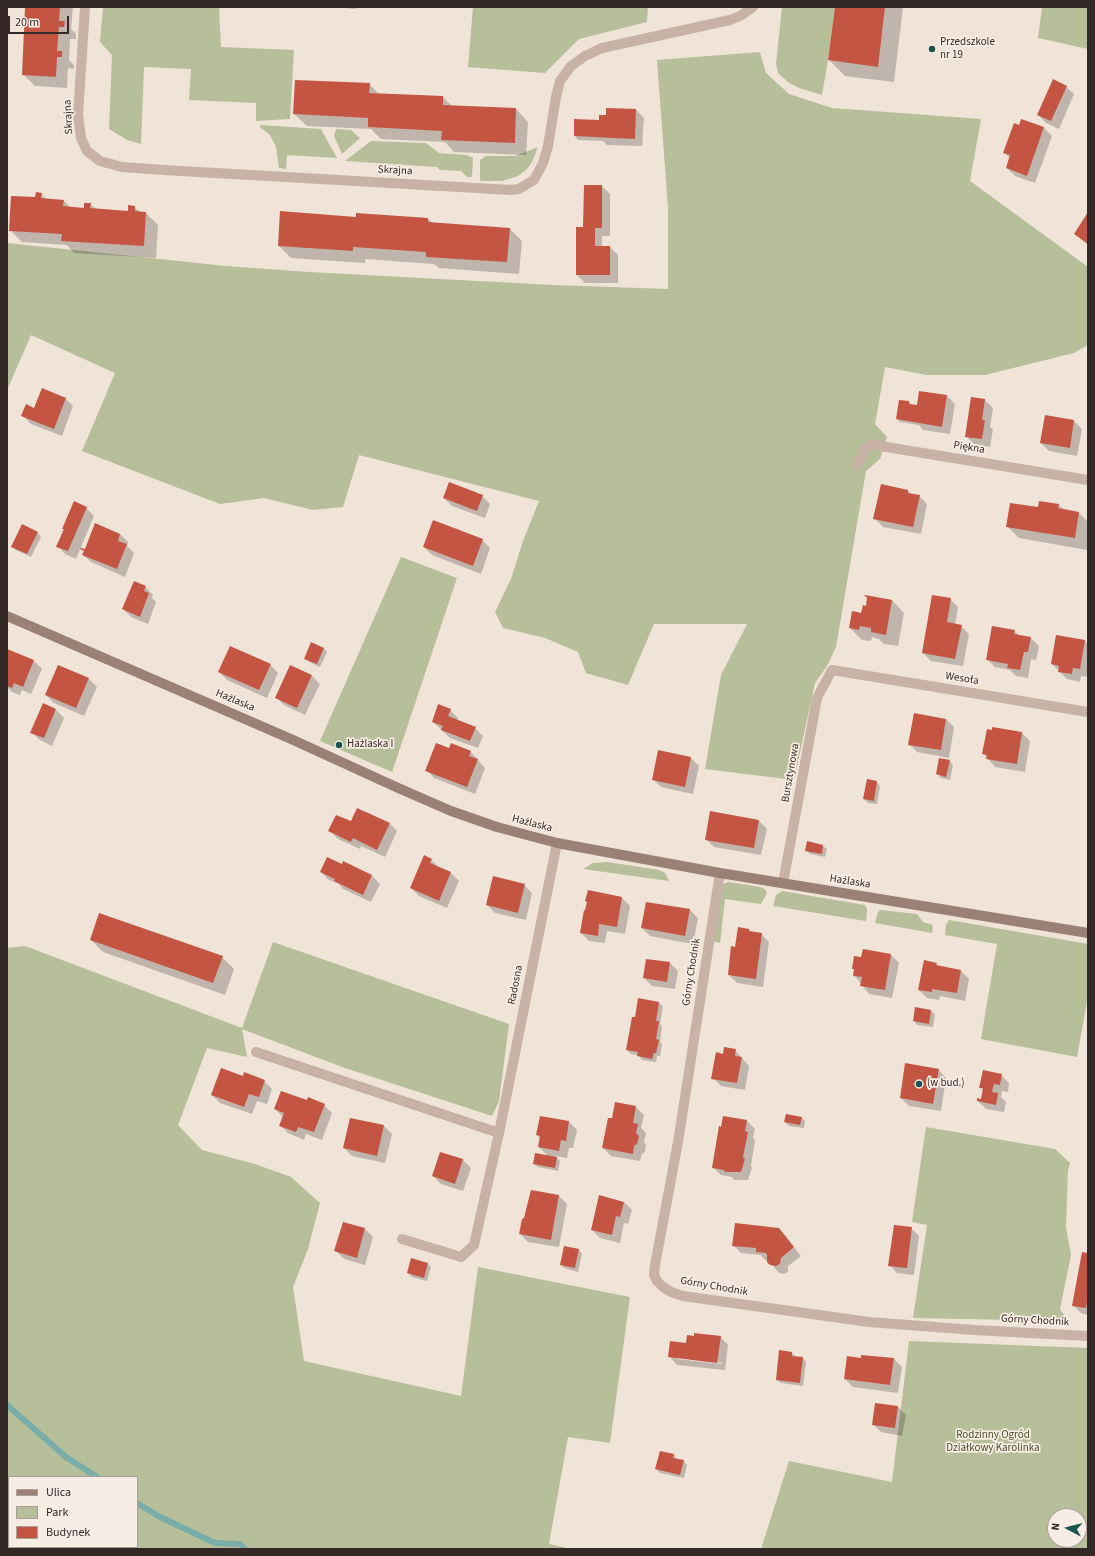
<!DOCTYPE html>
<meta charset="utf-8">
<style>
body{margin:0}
#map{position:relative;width:1095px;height:1556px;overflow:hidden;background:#f0e3d8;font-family:"Source Sans 3",sans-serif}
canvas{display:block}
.frame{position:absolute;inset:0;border:8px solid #342926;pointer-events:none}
.legend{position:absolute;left:8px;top:1476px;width:130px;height:72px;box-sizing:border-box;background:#f8ede4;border:1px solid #aa9f98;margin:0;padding:5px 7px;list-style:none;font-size:12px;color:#342926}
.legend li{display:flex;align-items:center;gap:8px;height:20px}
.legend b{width:20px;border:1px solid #aa9f98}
.north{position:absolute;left:1047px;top:1508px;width:40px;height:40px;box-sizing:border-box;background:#f8ede4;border:1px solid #aa9f98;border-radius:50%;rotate:277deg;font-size:11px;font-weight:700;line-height:16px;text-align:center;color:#342926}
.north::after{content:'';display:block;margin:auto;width:14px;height:18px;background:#1c5452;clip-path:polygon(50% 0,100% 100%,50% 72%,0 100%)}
.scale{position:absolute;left:8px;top:16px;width:61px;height:18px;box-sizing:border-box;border:2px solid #342926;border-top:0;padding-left:5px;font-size:12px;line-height:14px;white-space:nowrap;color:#342926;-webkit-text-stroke:3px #f8ede4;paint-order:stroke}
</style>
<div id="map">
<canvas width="1095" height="1556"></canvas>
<div class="frame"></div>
<ul class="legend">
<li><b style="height:5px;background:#9b8076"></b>Ulica</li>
<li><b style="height:11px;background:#b6bf99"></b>Park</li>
<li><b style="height:11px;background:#c45543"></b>Budynek</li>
</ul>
<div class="north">N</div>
<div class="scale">20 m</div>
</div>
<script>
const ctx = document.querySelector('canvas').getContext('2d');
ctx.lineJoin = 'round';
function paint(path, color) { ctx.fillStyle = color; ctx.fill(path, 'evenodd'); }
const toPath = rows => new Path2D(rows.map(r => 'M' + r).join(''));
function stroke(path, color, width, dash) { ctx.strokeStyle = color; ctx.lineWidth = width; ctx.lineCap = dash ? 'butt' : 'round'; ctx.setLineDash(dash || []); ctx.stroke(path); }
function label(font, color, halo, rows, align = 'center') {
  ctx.font = font + ' "Source Sans 3",sans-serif'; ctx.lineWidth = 3.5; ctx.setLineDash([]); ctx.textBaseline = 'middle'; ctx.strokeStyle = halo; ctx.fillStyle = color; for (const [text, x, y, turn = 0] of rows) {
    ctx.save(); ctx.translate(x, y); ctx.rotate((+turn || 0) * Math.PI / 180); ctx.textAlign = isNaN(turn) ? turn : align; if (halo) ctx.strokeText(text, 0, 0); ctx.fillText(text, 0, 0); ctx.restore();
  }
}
const green = toPath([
 [103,7,219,7,221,47,294,50,290,119,256,121,256,103,189,100,191,69,144,67,141,144,127,140,109,129,112,55,100,42],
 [473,7,648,7,647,22,579,39,545,73,468,67],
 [782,7,835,7,828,60,822,95,799,88,788,82,778,73,776,64],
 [1042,7,1088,7,1088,49,1038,38],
 [760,52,766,73,789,94,832,108,981,119,970,181,1088,267,1088,345,1074,353,985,375,927,375,885,367,875,424,887,437,880,459,866,471,836,647,827,666,815,683,794,780,705,769,721,675,747,624,654,624,628,685,586,673,578,652,545,638,503,628,495,612,511,579,523,541,539,501,359,455,343,507,313,510,264,498,220,504,82,451,115,373,31,335,7,390,7,243,226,266,309,272,553,285,668,289,668,208,657,60],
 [260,125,321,129,337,158,287,155,286,169,279,168,276,147,270,135,260,127],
 [336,129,351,130,360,138,342,154,334,136],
 [371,141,426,143,439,153,467,155,473,158,472,177,467,177,461,171,440,170,437,167,345,161],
 [538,147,532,162,527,169,518,176,502,181,480,181,480,160,486,156,515,156],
 [401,557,457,578,392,772,320,741],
 [607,862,659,870,665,873,669,881,583,869,593,863],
 [729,882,760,887,765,889,767,893,761,904,725,899,720,943,713,941,721,889,723,884],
 [782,891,865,905,867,909,866,921,773,906,776,895],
 [881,910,917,914,923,922,931,924,933,926,932,933,875,923,877,915,879,911],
 [949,920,1088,944,1088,996,1077,1057,981,1039,997,944,945,935,946,925],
 [273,942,509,1024,499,1101,492,1116,342,1067,242,1029,247,1057,207,1048,178,1125,202,1150,255,1164,291,1177,320,1203,308,1249,293,1287,304,1361,461,1396,478,1267,630,1297,610,1443,568,1437,549,1544,571,1549,7,1549,7,948,25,946,242,1028],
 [9,1477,137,1477,137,1547,9,1547],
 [926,1127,1055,1149,1070,1163,1068,1171,1066,1227,1071,1255,1060,1309,1068,1321,913,1318,927,1225,912,1222],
 [909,1341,1088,1348,1088,1549,761,1549,789,1461,892,1482],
 [1055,1516,1079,1516,1079,1540,1055,1540]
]);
const shadow = toPath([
 [27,7,73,7,71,29,76,34,76,39,70,39,69,60,74,65,74,69,68,68,67,88,35,86,23,74],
 [335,7,356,7,356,9],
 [834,7,903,7,894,82,845,76,829,60,835,8],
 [369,84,379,94,443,97,453,107,516,109,528,122,526,155,454,152,445,142,381,139,371,129,307,126,294,114],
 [1066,87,1074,94,1059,129,1046,123,1038,115],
 [636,110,644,118,642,146,607,145,603,141,578,140,575,136,607,116],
 [1020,127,1044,128,1052,136,1035,183,1015,176,1007,168,1010,158,1004,153],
 [602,186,610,194,610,236,602,236,602,247,610,247,618,255,618,283,585,283,577,275,584,228],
 [41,194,47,200,64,201,71,208,85,209,90,204,96,209,129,212,134,207,140,212,146,213,158,225,156,258,74,253,67,245,22,242,10,230],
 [1088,214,1088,245,1075,234],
 [357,218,428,219,433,223,510,229,522,241,519,274,439,268,434,264,365,259,365,263,291,258,279,246],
 [947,396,955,404,950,434,923,430,919,425,900,422,897,419,909,402,912,405,916,406],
 [65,398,73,406,62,436,31,424,23,416,35,409],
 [972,398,985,400,993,408,990,427,993,429,990,447,974,444,966,436],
 [1045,416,1074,421,1082,429,1077,456,1049,451,1041,443],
 [908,491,911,494,919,496,927,504,921,534,883,527,875,519],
 [482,496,490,504,485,518,452,506,444,498],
 [1059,505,1064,510,1079,513,1088,522,1087,550,1019,538,1007,526,1039,508],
 [86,508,94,516,76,559,65,554,58,546,64,530,63,529],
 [38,533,41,537,31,557,16,550,12,546],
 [120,534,128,542,127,546,134,553,125,577,91,562,83,555],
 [482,540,490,548,481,574,432,555,424,547],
 [145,587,153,595,152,598,156,602,148,624,131,617,123,609],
 [868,596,892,600,904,613,898,646,884,644,879,639,872,637,871,641,862,640,850,628,867,607],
 [950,599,958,607,955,625,961,626,969,634,963,666,931,661,923,653],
 [1014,631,1020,636,1031,638,1039,646,1036,660,1031,659,1028,678,1016,676,1010,670,995,667,987,659],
 [1057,636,1085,641,1088,644,1088,677,1081,676,1080,682,1067,679,1052,664],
 [323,648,327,652,320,667,309,662,305,658],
 [7,650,34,661,42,669,31,694,22,690,20,695,12,692,7,687],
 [270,665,278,673,267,698,227,680,219,672],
 [312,676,320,684,305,715,284,705,276,697],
 [89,679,97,687,84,716,54,703,46,695],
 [56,710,64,718,52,746,40,740,32,733],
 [450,710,458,718,457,721,475,728,483,736,478,748,450,738,433,722],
 [914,714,946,719,954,727,949,758,917,752,909,744],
 [1022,733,1030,741,1025,772,995,767,984,754],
 [449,749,470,751,485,768,475,794,434,778,427,770],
 [691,758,699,766,693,794,661,787,653,779],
 [949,761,953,765,950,780,941,778,937,774],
 [877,782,880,786,877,804,868,803,864,799],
 [759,821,767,829,761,855,714,847,706,839],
 [351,823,389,823,397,831,385,857,361,846,360,849,338,839,330,831],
 [823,846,827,849,825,857,810,854,806,850],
 [431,860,440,868,451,873,459,881,447,908,419,896,411,888],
 [343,863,372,876,380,884,371,902,343,889,339,884,329,880,321,872,342,866],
 [524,885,532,893,526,920,495,913,487,905],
 [588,891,622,898,630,906,625,934,607,931,605,943,589,941,581,933,586,911],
 [646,903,690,910,698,918,693,944,650,936,642,928],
 [749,929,751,932,761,934,769,942,763,987,737,983,729,975,736,948],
 [91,940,222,957,234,969,225,995,103,952],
 [891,955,899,963,892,998,869,994,854,975,855,971,853,969,862,959],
 [670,963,678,971,675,989,652,986,644,978],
 [936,964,940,967,961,971,969,979,965,1001,940,996,939,1000,927,998,919,990],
 [639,999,659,1003,663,1006,660,1024,662,1026,660,1042,662,1044,660,1056,657,1056,656,1062,642,1060,638,1055,631,1054,627,1050,636,1018],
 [916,1008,931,1011,935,1014,933,1027,917,1025,914,1021],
 [735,1050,749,1066,745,1090,721,1086,713,1078,724,1055],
 [938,1070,946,1078,941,1111,909,1106,901,1098],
 [1001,1075,1009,1083,1008,1092,1002,1091,1001,1097,1006,1102,1004,1112,986,1109,978,1101,982,1100,984,1091,980,1087],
 [243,1077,264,1081,272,1089,267,1104,257,1101,252,1114,220,1103,212,1095],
 [307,1101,324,1105,332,1113,322,1140,306,1134,304,1140,288,1133,280,1125,283,1117,275,1109],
 [616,1103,636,1107,644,1115,641,1128,646,1133,644,1142,646,1145,645,1152,642,1154,640,1161,611,1156,603,1148,613,1120],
 [540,1117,569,1122,577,1130,573,1148,569,1148,567,1158,555,1156,560,1161,558,1171,538,1167,534,1164,548,1156,539,1147,540,1139,537,1135],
 [724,1117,747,1121,755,1129,753,1138,755,1140,751,1166,752,1168,748,1180,734,1180,732,1177,721,1175,713,1167],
 [802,1118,805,1121,804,1128,789,1126,785,1122],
 [384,1126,392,1134,385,1163,352,1156,344,1148],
 [441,1153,463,1160,471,1168,463,1191,441,1184,433,1176],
 [531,1191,559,1196,567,1204,559,1247,528,1242,520,1234],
 [624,1202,632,1210,628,1224,624,1223,620,1243,600,1238,592,1230],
 [911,1228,919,1236,914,1275,897,1273,890,1265],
 [365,1229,373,1237,365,1265,344,1259,336,1251],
 [779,1229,801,1256,788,1266,788,1272,784,1274,779,1273,768,1260,765,1260,761,1255,741,1253,733,1245],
 [579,1250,582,1254,578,1272,564,1268,561,1265],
 [1088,1254,1088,1315,1081,1313,1073,1305],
 [428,1264,431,1267,427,1281,412,1277,408,1273],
 [695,1337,720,1337,728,1345,725,1370,677,1365,670,1357],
 [677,1357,722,1363,722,1364,677,1359],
 [792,1353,796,1357,803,1358,806,1362,803,1386,781,1383,777,1380],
 [862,1359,894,1359,902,1367,898,1393,853,1387,845,1379],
 [898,1407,906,1415,902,1436,881,1432,873,1424],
 [674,1455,677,1460,683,1461,687,1465,684,1478,660,1473,656,1469]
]);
const stream = toPath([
 [7,1405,66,1457,97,1477],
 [137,1503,160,1517,215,1543,240,1544,245,1549]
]);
const building = toPath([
 [25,7,60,7,59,21,65,21,64,27,59,27,57,51,62,51,62,57,57,57,56,77,22,75],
 [835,7,885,7,878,67,828,60],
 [1053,79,1067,86,1051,121,1037,115],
 [295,80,370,83,369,93,443,96,443,105,516,108,515,143,441,140,442,131,368,127,368,118,293,114],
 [606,108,636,109,635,139,574,136,574,119,599,120,599,115,606,115],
 [1021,119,1044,127,1027,176,1006,168,1010,155,1003,153,1014,123,1019,125],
 [584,185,602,185,602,228,595,228,595,246,610,246,610,275,576,275,576,227,583,227],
 [36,192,42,193,41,198,64,200,63,206,84,208,84,203,91,203,90,208,128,211,128,205,135,206,135,211,146,212,144,246,61,241,62,234,9,231,11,196,35,197],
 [280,211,356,217,356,213,428,218,428,222,510,228,507,262,426,257,426,252,353,247,353,251,278,246],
 [1088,212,1088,244,1074,234],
 [42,388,66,398,54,429,21,416,26,404,34,408],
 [919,391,947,395,942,427,896,419,899,400,909,401,909,404,917,405],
 [971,397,985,399,982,420,985,420,982,439,965,437],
 [1045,415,1074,420,1070,448,1040,443],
 [449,482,483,495,477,511,443,498],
 [881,484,908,490,908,493,920,495,913,527,873,519],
 [74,501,87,507,68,551,56,547,64,529,62,529],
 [1039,501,1059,504,1058,508,1079,512,1075,538,1006,527,1010,503,1038,507],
 [433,520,483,539,473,566,423,547],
 [95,523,120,534,118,541,127,544,117,569,82,555,84,551,80,549,80,548,85,549],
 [22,524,38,532,27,554,11,547],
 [134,581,146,586,144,591,149,593,140,617,122,609],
 [865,595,892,600,886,635,871,632,871,628,860,626,859,630,849,628,852,611,861,613,863,605,866,606,867,597,864,596],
 [932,595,951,598,947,622,962,625,955,659,922,653],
 [992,626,1015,630,1014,634,1031,637,1028,652,1024,652,1020,670,1007,668,1008,664,986,660],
 [1056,635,1085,640,1080,669,1073,668,1072,674,1058,672,1059,666,1051,664],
 [311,642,324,648,317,664,304,659],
 [230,646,271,664,259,690,218,672],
 [7,649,34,660,23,687,14,683,12,688,7,686],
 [58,665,89,678,76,708,45,695],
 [290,665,312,675,297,708,275,698],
 [43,703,56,709,44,738,30,733],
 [438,704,451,709,448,716,476,727,470,741,441,730,443,726,432,722],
 [914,713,946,719,941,750,908,745],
 [992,727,1022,732,1017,764,986,759,987,755,982,754,987,729,992,730],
 [436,743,449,748,451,743,471,751,469,756,478,759,467,787,425,771],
 [658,750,691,757,685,787,652,780],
 [939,758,950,760,946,777,936,774],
 [867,779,877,781,874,801,863,799],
 [357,808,390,823,377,850,353,838,351,842,328,831,336,815,351,821],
 [710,811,759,820,754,848,705,840],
 [807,841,823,845,822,854,805,851],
 [424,855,432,859,430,863,451,872,439,901,410,888],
 [327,857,342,864,343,861,372,875,363,895,334,881,335,879,320,872],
 [493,876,525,884,518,913,486,905],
 [588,890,622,897,617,927,599,924,598,936,580,933,584,910,585,910,587,902,585,901],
 [646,902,690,909,685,936,641,928],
 [99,913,223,956,213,983,90,940],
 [738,927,749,929,749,931,762,933,756,979,728,975,731,946,735,947],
 [863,949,891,954,885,990,860,986,862,977,853,976,854,969,852,969,854,956,861,957],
 [646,959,670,962,667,982,643,978],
 [924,960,937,963,936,965,961,970,957,993,932,989,932,992,918,990],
 [638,998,659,1002,656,1021,659,1021,656,1039,659,1040,656,1053,654,1053,652,1059,637,1056,638,1052,626,1050,632,1017,635,1017],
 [915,1007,931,1010,929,1024,913,1021],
 [724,1047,736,1049,735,1056,742,1057,737,1083,711,1079,716,1052,723,1054],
 [905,1063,939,1069,933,1104,900,1098],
 [221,1068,243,1076,244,1072,265,1080,259,1097,249,1094,244,1107,211,1095],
 [983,1070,1002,1074,1000,1085,994,1084,992,1092,998,1093,996,1105,977,1101,977,1098,981,1099,983,1088,979,1088],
 [281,1091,307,1100,308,1097,325,1104,314,1132,298,1127,296,1132,279,1126,284,1113,274,1109],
 [615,1102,636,1106,633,1123,638,1124,636,1133,639,1136,637,1144,634,1146,633,1154,602,1148,608,1118,612,1118],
 [786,1114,802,1117,800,1125,784,1122],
 [540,1116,569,1121,566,1141,561,1140,559,1151,538,1147,540,1136,536,1135],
 [723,1116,747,1120,745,1131,748,1132,743,1157,745,1159,741,1172,725,1172,724,1170,712,1168,719,1126,721,1127],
 [350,1118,384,1125,377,1156,343,1148],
 [440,1152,463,1159,455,1184,432,1176],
 [535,1153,557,1157,555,1168,533,1164],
 [531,1190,559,1195,551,1240,519,1234,522,1219,524,1218],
 [599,1195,624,1202,620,1217,616,1216,612,1235,591,1230],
 [343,1222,365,1228,357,1258,334,1251],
 [735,1223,779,1228,794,1247,781,1258,780,1264,776,1266,770,1265,767,1262,767,1255,766,1253,756,1252,756,1248,732,1246],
 [894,1225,912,1227,907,1268,888,1266],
 [564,1246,579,1249,575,1268,560,1265],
 [1082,1252,1088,1253,1088,1296,1086,1308,1072,1306],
 [411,1258,428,1263,424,1278,407,1273],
 [694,1333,721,1336,717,1363,668,1357,670,1341,686,1343,687,1335,694,1336],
 [779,1350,792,1352,792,1356,803,1357,800,1383,776,1380],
 [861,1355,894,1358,890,1385,844,1379,847,1356,861,1358],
 [875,1403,898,1406,895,1428,872,1425],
 [660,1451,674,1454,673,1458,684,1460,680,1475,655,1469]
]);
const street = toPath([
 [85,7,78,115,81,138,87,151,100,161,122,167,164,170,511,190,519,189,534,180,543,163,548,146,556,97,560,81,571,66,585,56,602,48,730,20,742,15,753,7],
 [858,465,865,448,870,445,874,445,1088,480],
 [720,873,678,1142,655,1265,654,1275,657,1281,662,1286,671,1292,683,1296,869,1322,974,1330,1088,1336],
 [783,883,817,698,832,670,1088,712],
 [256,1052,499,1133],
 [402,1239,461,1257,474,1245,499,1133,557,843]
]);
const secondary = toPath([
 [7,616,291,739,396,787,451,811,497,827,557,843,720,873,1088,933]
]);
const markers = [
 [932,49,4,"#1c5452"],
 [339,745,4,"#1c5452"],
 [919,1084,4,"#1c5452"]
];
const poiNames = [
 ["Przedszkole",940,43],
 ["nr 19",940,56],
 ["Hażlaska I",347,745],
 ["(w bud.)",927,1084]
];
const streetNames = [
 ["Skrajna",69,117,-93],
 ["Skrajna",395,171,3],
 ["Piękna",969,448,9],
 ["Wesoła",962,679,9],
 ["Hażlaska",235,701,23],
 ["Bursztynowa",791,773,-80],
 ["Hażlaska",532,824,14],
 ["Hażlaska",850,882,9],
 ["Górny Chodnik",692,972,-81],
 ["Radosna",516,985,-79],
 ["Górny Chodnik",714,1287,10],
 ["Górny Chodnik",1035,1321,3]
];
const parkNames = [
 ["Rodzinny Ogród",993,1436],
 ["Działkowy Karolinka",993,1449]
];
paint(green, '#b6bf99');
paint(shadow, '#0003');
stroke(stream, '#78adaa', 6);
paint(building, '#c45543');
stroke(street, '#c8b1a5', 10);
stroke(secondary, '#9b8076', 10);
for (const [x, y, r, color] of markers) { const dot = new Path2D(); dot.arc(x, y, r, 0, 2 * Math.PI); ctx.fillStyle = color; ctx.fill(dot); stroke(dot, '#f8ede4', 1.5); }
label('11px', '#342926', '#f8ede4', poiNames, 'left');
label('11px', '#342926', '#f8ede4', streetNames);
label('11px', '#47512a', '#f8ede4', parkNames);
</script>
